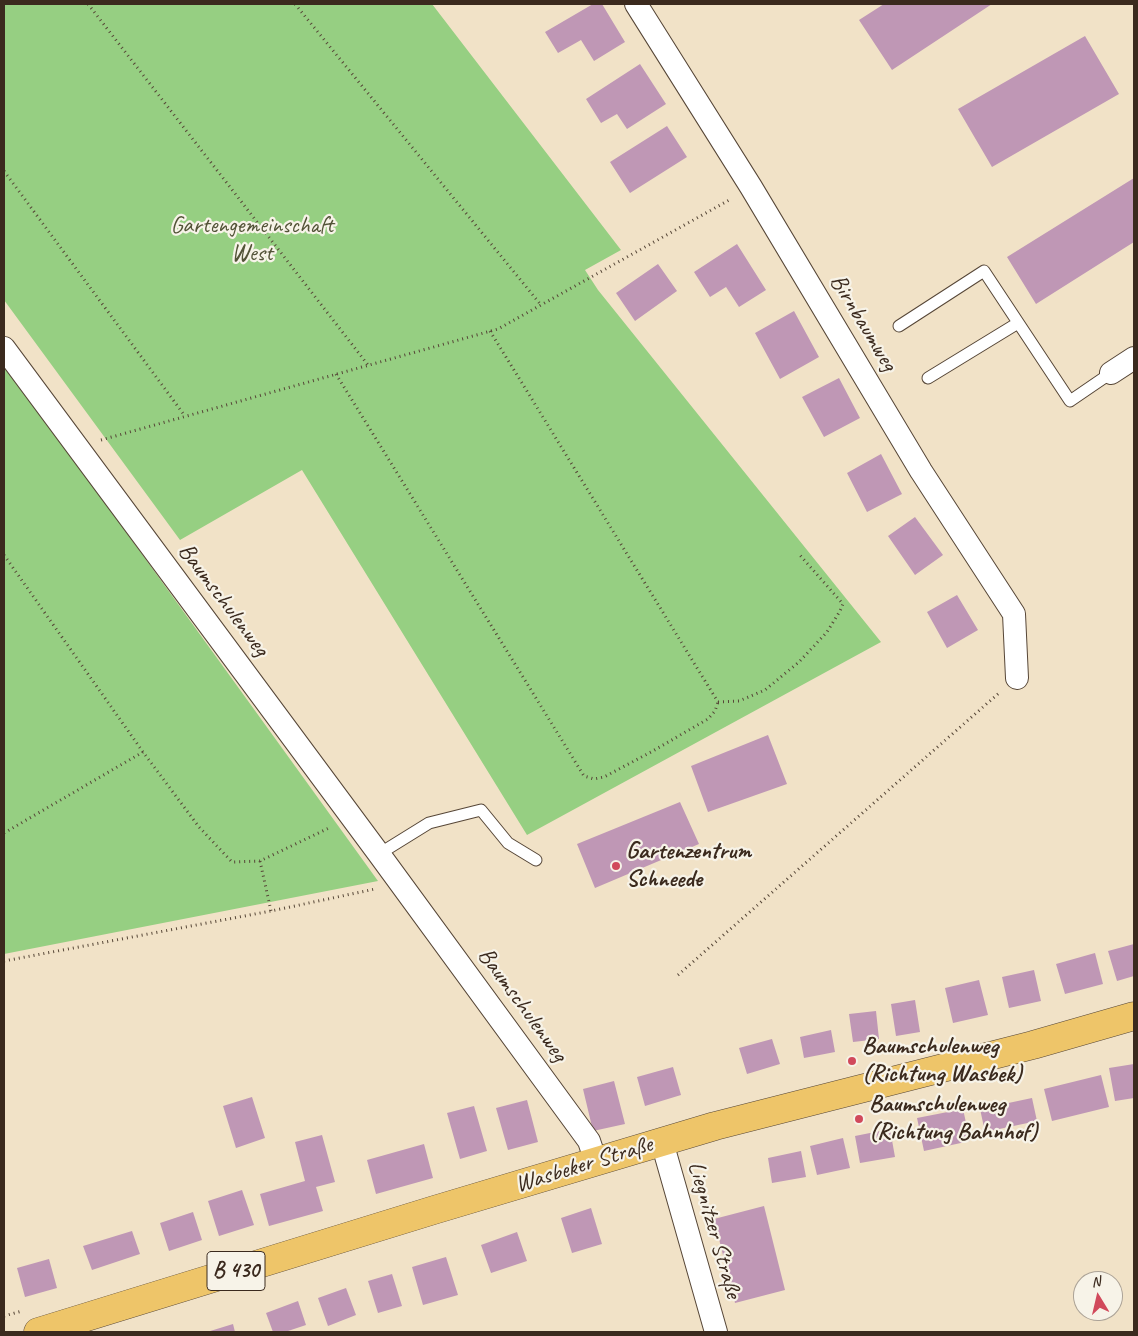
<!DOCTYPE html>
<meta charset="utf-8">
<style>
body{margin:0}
#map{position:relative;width:1138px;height:1336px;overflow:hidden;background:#f1e2c7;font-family:Caveat,sans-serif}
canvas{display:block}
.frame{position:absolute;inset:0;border:5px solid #3b2a1e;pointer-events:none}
.north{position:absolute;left:1073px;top:1271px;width:50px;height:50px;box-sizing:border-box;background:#f7f3e8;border:1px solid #aca397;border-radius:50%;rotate:351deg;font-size:14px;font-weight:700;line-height:20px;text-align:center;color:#3b2a1e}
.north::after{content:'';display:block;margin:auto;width:18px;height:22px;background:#d1495b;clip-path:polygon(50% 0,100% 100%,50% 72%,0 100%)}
</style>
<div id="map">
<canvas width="1138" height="1336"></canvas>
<div class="frame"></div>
<div class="north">N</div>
</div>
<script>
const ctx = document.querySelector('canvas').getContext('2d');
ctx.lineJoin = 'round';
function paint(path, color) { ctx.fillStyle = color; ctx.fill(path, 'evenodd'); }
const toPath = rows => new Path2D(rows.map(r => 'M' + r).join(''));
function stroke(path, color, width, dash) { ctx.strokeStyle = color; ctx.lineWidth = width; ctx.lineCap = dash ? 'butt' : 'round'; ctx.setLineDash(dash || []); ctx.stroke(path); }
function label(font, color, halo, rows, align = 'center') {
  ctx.font = font + ' Caveat,sans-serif'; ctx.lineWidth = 4.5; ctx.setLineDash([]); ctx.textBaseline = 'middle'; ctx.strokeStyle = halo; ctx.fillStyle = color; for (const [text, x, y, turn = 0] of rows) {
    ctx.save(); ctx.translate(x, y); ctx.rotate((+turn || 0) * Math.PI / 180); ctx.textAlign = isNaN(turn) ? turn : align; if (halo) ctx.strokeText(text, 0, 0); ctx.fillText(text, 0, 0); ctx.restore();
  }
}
const green = toPath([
 [4,4,432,4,621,250,585,270,598,290,881,642,527,835,302,470,180,540,4,300],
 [4,363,378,881,4,954]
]);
const building = toPath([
 [593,4,602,4,625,42,594,61,581,40,558,53,545,32],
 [884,4,992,4,892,70,859,20],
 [1085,36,1119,94,992,167,958,109],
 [640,64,666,104,627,129,617,114,601,123,586,99],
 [667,126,687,157,630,193,610,162],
 [1134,178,1134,242,1036,304,1007,257],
 [737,244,766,290,739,307,726,287,710,297,694,272],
 [658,264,677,291,635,321,616,293],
 [794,311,819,357,780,379,755,333],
 [839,378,860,418,824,437,802,397],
 [881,454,902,494,867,512,847,473],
 [915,517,943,555,915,575,888,536],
 [957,595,978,630,947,648,927,612],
 [768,735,787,784,708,812,691,766],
 [680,802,699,844,595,888,577,844],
 [1134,944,1134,976,1117,981,1108,951],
 [1095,953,1103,984,1065,994,1056,964],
 [1034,970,1041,1001,1009,1008,1002,977],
 [979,980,988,1015,953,1023,945,988],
 [915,1000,920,1032,896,1036,891,1004],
 [876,1011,879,1039,853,1042,849,1014],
 [831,1030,835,1052,804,1058,800,1037],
 [772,1039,780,1064,747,1074,739,1048],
 [1134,1064,1134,1098,1115,1101,1109,1068],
 [673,1067,681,1095,645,1106,637,1077],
 [1101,1075,1109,1107,1052,1121,1044,1089],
 [614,1081,625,1124,593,1131,583,1089],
 [252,1097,265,1138,236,1148,223,1106],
 [1032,1098,1037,1121,985,1132,980,1109],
 [527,1100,538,1142,508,1150,496,1108],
 [474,1106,487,1151,460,1159,447,1113],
 [963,1109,970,1141,924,1151,917,1118],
 [890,1129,895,1157,860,1163,855,1136],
 [322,1135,335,1182,316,1187,323,1211,269,1226,260,1194,305,1181,295,1142],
 [843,1138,850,1168,817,1175,810,1146],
 [424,1144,433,1178,376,1194,367,1160],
 [801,1151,806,1177,772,1183,768,1158],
 [242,1190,254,1225,219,1236,208,1201],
 [764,1206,785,1290,735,1303,714,1219],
 [591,1208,602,1244,572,1253,561,1218],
 [193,1212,202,1240,169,1251,160,1223],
 [132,1231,140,1254,92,1270,83,1246],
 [517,1232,527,1261,491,1273,481,1245],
 [446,1257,458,1295,423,1305,412,1267],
 [49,1259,57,1288,25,1297,17,1268],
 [392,1274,402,1306,378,1313,368,1281],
 [346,1288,356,1315,328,1326,318,1298],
 [298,1301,306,1325,285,1332,273,1332,266,1313],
 [233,1324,235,1332,207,1332]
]);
const path = toPath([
 [88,4,368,365],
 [295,4,541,305],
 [4,171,185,416],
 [490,331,718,702],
 [336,374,584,776,594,779,604,777,651,752,708,719,715,711,718,702],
 [101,440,498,329,731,199],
 [4,555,143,752,199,827,232,862,260,861,331,827],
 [718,702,739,701,765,690,799,662,827,632,840,611,843,604,799,554],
 [4,833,143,752],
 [260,861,271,911],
 [4,961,271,911,375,889],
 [678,975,999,693],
 [4,1316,22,1311]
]);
const service = toPath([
 [899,326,984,271,1070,401,1111,373],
 [928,378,1018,323],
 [379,854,429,823,481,810,508,843,536,860]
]);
const minor = toPath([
 [636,4,751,187,921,471,1014,614,1017,678],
 [4,348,379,854,589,1141,596,1162],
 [1111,373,1134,358],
 [662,1142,716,1332]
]);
const primary = toPath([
 [38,1332,434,1210,715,1126,1033,1045,1134,1016]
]);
const markers = [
 [616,866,5,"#d1495b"],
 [852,1061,5,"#d1495b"],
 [859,1119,5,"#d1495b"]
];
const shields = [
 [236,1271,58]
];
const shieldNames = [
 ["B 430",236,1271]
];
const parkNames = [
 ["Gartengemeinschaft",252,226],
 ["West",252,254]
];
const streetNames = [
 ["Birnbaumweg",863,323,59],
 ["Baumschulenweg",223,600,53],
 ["Baumschulenweg",522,1005,54],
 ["Wasbeker Straße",584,1165,-17],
 ["Liegnitzer Straße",714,1230,74]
];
const poiNames = [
 ["Gartenzentrum",626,852],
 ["Schneede",626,880],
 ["Baumschulenweg",862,1047],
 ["(Richtung Wasbek)",862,1075],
 ["Baumschulenweg",869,1105],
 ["(Richtung Bahnhof)",869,1133]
];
paint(green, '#96cf82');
paint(building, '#bf97b5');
stroke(service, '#564637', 13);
stroke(minor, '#564637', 24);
stroke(primary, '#564637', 29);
stroke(path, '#564637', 3, [1, 4]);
stroke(service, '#fff', 11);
stroke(minor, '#fff', 22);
stroke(primary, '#eec569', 28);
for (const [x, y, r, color] of markers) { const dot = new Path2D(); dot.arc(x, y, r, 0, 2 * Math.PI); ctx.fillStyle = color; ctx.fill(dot); stroke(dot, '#f7f3e8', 2); }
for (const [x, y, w] of shields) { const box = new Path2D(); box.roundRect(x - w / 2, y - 19.5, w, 39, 4); ctx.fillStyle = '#f7f3e8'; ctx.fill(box); stroke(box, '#3b2a1e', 1); }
label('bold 22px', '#3b2a1e', null, shieldNames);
label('24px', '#525337', '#f7f3e8', parkNames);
label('24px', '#3b2a1e', '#f7f3e8', streetNames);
label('bold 24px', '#3b2a1e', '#f7f3e8', poiNames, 'left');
</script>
